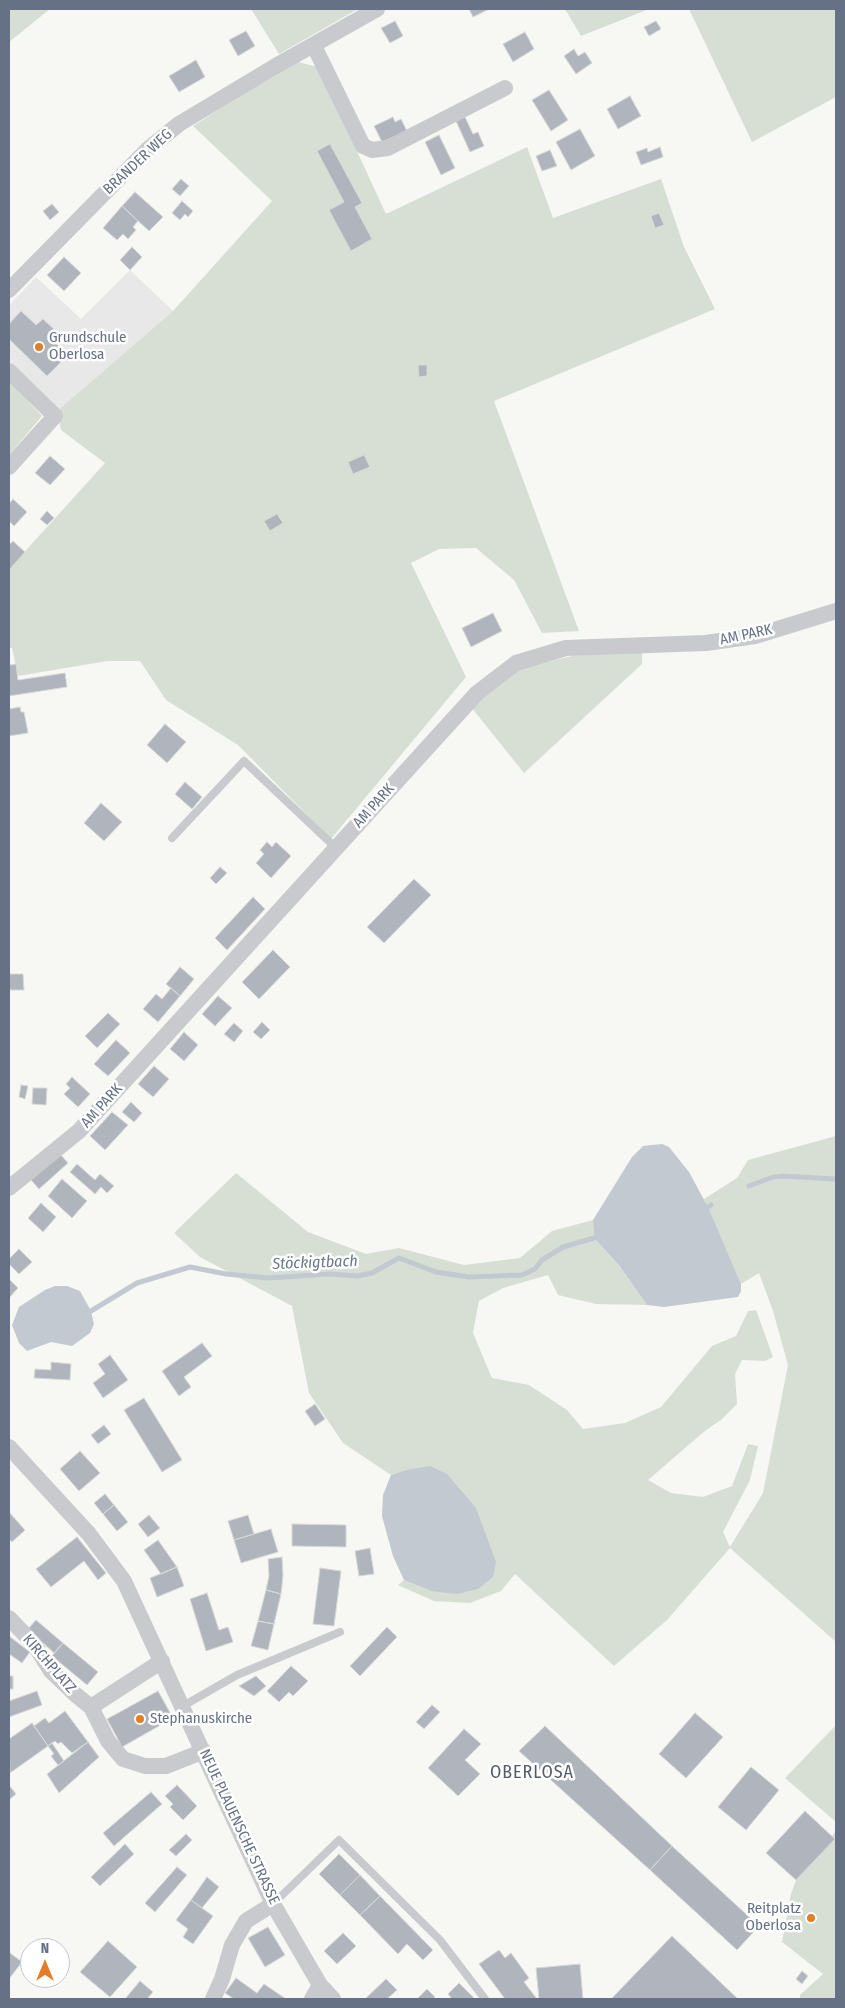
<!DOCTYPE html>
<meta charset="utf-8">
<style>
body{margin:0}
#map{position:relative;width:845px;height:2008px;overflow:hidden;background:#f7f7f4;font-family:"Fira Sans Condensed",sans-serif}
canvas{display:block}
.frame{position:absolute;inset:0;border:10px solid #667185;pointer-events:none}
.north{position:absolute;left:20px;top:1938px;width:50px;height:50px;box-sizing:border-box;background:#fff;border:1px solid #c2c6ce;border-radius:50%;rotate:0deg;font-size:14px;font-weight:700;line-height:20px;text-align:center;color:#667185}
.north::after{content:'';display:block;margin:auto;width:18px;height:22px;background:#e47d28;clip-path:polygon(50% 0,100% 100%,50% 72%,0 100%)}
</style>
<div id="map">
<canvas width="845" height="2008"></canvas>
<div class="frame"></div>
<div class="north">N</div>
</div>
<script>
const ctx = document.querySelector('canvas').getContext('2d');
ctx.lineJoin = 'round';
function paint(path, color) { ctx.fillStyle = color; ctx.fill(path, 'evenodd'); }
const toPath = rows => new Path2D(rows.map(r => 'M' + r).join(''));
function stroke(path, color, width, dash) { ctx.strokeStyle = color; ctx.lineWidth = width; ctx.lineCap = dash ? 'butt' : 'round'; ctx.setLineDash(dash || []); ctx.stroke(path); }
function label(font, color, halo, rows, align = 'center') {
  ctx.font = font + ' "Fira Sans Condensed",sans-serif'; ctx.lineWidth = 5; ctx.setLineDash([]); ctx.textBaseline = 'middle'; ctx.strokeStyle = halo; ctx.fillStyle = color; for (const [text, x, y, turn = 0] of rows) {
    ctx.save(); ctx.translate(x, y); ctx.rotate((+turn || 0) * Math.PI / 180); ctx.textAlign = isNaN(turn) ? turn : align; if (halo) ctx.strokeText(text, 0, 0); ctx.fillText(text, 0, 0); ctx.restore();
  }
}
const built = toPath([
 [130,270,173,311,57,411,9,360,9,305,36,277,81,319]
]);
const green = toPath([
 [9,9,50,9,9,42],
 [251,9,358,9,279,54],
 [565,9,649,9,581,36],
 [689,9,836,9,836,97,752,142],
 [294,61,318,67,386,214,527,147,553,218,661,179,684,247,715,309,494,401,579,631,542,633,514,580,476,548,439,549,411,563,466,677,331,839,238,745,166,700,140,661,107,661,18,676,12,648,9,648,9,569,105,463,61,430,57,411,173,311,272,201,193,126],
 [9,382,19,391,42,416,9,455],
 [642,651,642,664,524,773,471,707,516,669,581,654],
 [836,1136,836,1642,730,1548,667,1620,614,1666,515,1574,501,1591,470,1603,434,1601,398,1585,404,1580,431,1591,406,1470,391,1475,343,1443,309,1393,292,1306,200,1257,174,1233,236,1173,308,1232,366,1254,399,1248,464,1265,520,1258,552,1231,593,1220,594,1238,618,1264,647,1305,596,1304,558,1295,548,1275,503,1288,479,1301,473,1333,492,1378,529,1385,567,1410,583,1429,625,1423,661,1407,712,1346,736,1336,748,1311,756,1310,773,1357,765,1361,742,1360,735,1374,737,1404,721,1420,706,1430,648,1480,671,1493,703,1497,732,1486,748,1444,758,1446,750,1480,723,1532,730,1547,763,1493,788,1365,773,1311,759,1273,741,1284,704,1199,737,1178,748,1160],
 [836,1725,836,1822,785,1778],
 [836,1831,836,1999,800,1999,800,1995,823,1974,782,1942,791,1894,796,1880,834,1839,832,1836]
]);
const water = toPath([
 [662,1144,669,1147,689,1172,708,1207,741,1284,741,1291,738,1297,664,1307,647,1305,618,1264,594,1238,593,1220,632,1157,643,1146],
 [55,1286,67,1286,80,1291,91,1311,94,1324,90,1333,72,1346,51,1342,27,1351,19,1343,12,1325,19,1307,45,1290],
 [430,1466,447,1474,476,1508,496,1562,493,1577,478,1589,457,1594,431,1591,404,1580,393,1556,382,1516,383,1495,391,1475,406,1470]
]);
const stream = toPath([
 [749,1186,773,1177,783,1176,836,1179],
 [708,1207,711,1205],
 [91,1311,137,1283,190,1267,226,1274,269,1278,329,1274,358,1276,372,1273,399,1258,436,1272,469,1277,522,1275,535,1269,542,1260,563,1247,594,1238]
]);
const building = toPath([
 [469,9,489,9,473,17,469,9],
 [395,21,403,36,390,43,381,28,395,21],
 [656,21,661,29,649,36,644,27,656,21],
 [246,31,255,46,238,56,229,40,246,31],
 [525,32,534,49,513,62,503,44,525,32],
 [574,49,578,56,585,52,592,63,576,74,564,56,574,49],
 [196,60,205,77,179,92,169,76,196,60],
 [549,90,568,120,551,131,532,100,549,90],
 [630,96,641,116,618,129,607,109,630,96],
 [393,117,395,122,401,119,407,131,382,142,374,126,393,117],
 [465,117,473,134,478,132,484,146,470,152,456,121,465,117],
 [580,129,595,156,571,170,556,142,580,129],
 [439,135,455,168,441,175,425,142,439,135],
 [330,144,362,203,355,207,372,239,351,251,329,210,344,202,317,151,330,144],
 [660,147,663,157,641,165,636,152,647,148,648,152,660,147],
 [550,150,557,166,542,171,536,156,550,150],
 [181,179,189,186,180,196,172,189,181,179],
 [135,192,163,217,149,231,122,206,135,192],
 [182,201,193,211,188,217,185,214,180,220,172,213,182,201],
 [52,204,59,212,50,220,43,211,52,204],
 [122,206,138,221,133,227,136,230,128,239,123,234,117,240,103,228,122,206],
 [659,213,664,225,655,228,651,216,659,213],
 [132,247,142,257,130,270,120,260,132,247],
 [64,257,81,273,64,291,47,275,64,257],
 [21,311,36,325,43,319,58,333,52,340,68,355,47,376,9,339,9,324,21,311],
 [418,365,427,365,427,376,419,377,418,365],
 [364,455,370,467,353,474,348,462,364,455],
 [50,456,65,469,50,485,35,473,50,456],
 [13,499,27,512,14,526,9,521,9,504,13,499],
 [47,511,54,518,47,525,40,519,47,511],
 [277,514,283,523,270,531,264,521,277,514],
 [13,541,25,552,9,570,9,545,13,541],
 [493,613,502,631,471,647,462,628,493,613],
 [16,664,18,680,65,673,67,687,9,696,9,665,16,664],
 [20,707,21,712,24,712,28,733,9,736,9,709,20,707],
 [165,724,186,742,167,763,147,745,165,724],
 [185,782,202,797,192,809,175,794,185,782],
 [101,803,122,822,104,841,84,823,101,803],
 [267,842,272,847,276,842,291,856,271,878,256,863,264,854,260,850,267,842],
 [220,867,227,873,216,884,210,878,220,867],
 [414,879,431,895,384,943,367,927,414,879],
 [253,897,265,909,227,950,215,938,253,897],
 [273,950,290,967,259,999,242,982,273,950],
 [180,967,194,979,180,996,166,984,180,967],
 [9,974,23,974,24,990,9,990,9,974],
 [171,988,180,996,158,1022,143,1009,156,994,162,999,171,988],
 [218,996,232,1008,215,1026,202,1014,218,996],
 [108,1013,120,1024,97,1048,85,1036,108,1013],
 [262,1022,270,1030,261,1039,253,1032,262,1022],
 [234,1023,243,1031,234,1042,224,1034,234,1023],
 [184,1032,198,1045,184,1061,170,1049,184,1032],
 [116,1040,130,1053,108,1076,94,1064,116,1040],
 [154,1066,169,1079,153,1097,138,1084,154,1066],
 [72,1077,90,1094,78,1107,64,1094,70,1088,66,1084,72,1077],
 [21,1085,28,1086,25,1099,19,1097,21,1085],
 [33,1088,47,1088,46,1105,32,1104,33,1088],
 [131,1102,142,1113,134,1122,122,1112,131,1102],
 [112,1112,128,1125,105,1150,90,1136,112,1112],
 [60,1154,68,1163,39,1189,31,1180,60,1154],
 [77,1164,95,1180,100,1174,114,1186,107,1193,101,1187,95,1194,70,1172,77,1164],
 [62,1179,87,1201,72,1218,48,1196,62,1179],
 [41,1203,56,1217,43,1232,28,1218,41,1203],
 [19,1249,32,1262,19,1274,9,1264,9,1259,19,1249],
 [9,1279,18,1288,9,1298,9,1279],
 [202,1343,212,1356,184,1377,191,1387,179,1396,162,1371,202,1343],
 [110,1355,128,1380,103,1398,93,1383,105,1374,98,1364,110,1355],
 [51,1362,71,1364,70,1380,34,1378,35,1369,51,1370,51,1362],
 [144,1398,182,1460,162,1472,124,1410,144,1398],
 [315,1404,325,1419,315,1426,305,1411,315,1404],
 [104,1425,111,1434,98,1444,91,1435,104,1425],
 [80,1451,100,1473,79,1491,60,1469,80,1451],
 [105,1494,114,1505,103,1514,94,1503,105,1494],
 [114,1505,128,1522,117,1531,103,1514,114,1505],
 [9,1512,25,1530,12,1542,9,1539,9,1512],
 [149,1515,160,1528,148,1537,138,1524,149,1515],
 [248,1515,254,1534,234,1540,228,1521,248,1515],
 [292,1524,346,1525,346,1547,292,1546,292,1524],
 [271,1529,278,1552,241,1563,234,1540,271,1529],
 [77,1537,106,1573,98,1580,84,1561,51,1587,36,1569,77,1537],
 [158,1540,177,1567,161,1574,144,1550,158,1540],
 [370,1548,374,1574,359,1576,355,1551,370,1548],
 [282,1557,283,1576,281,1594,266,1590,269,1576,268,1559,282,1557],
 [177,1567,184,1586,157,1597,150,1578,177,1567],
 [320,1568,341,1571,334,1626,313,1624,320,1568],
 [266,1590,281,1594,274,1624,258,1621,266,1590],
 [207,1593,219,1630,228,1627,233,1642,206,1651,190,1599,207,1593],
 [36,1620,63,1643,54,1653,28,1629,36,1620],
 [258,1621,274,1624,268,1650,251,1646,258,1621],
 [387,1627,397,1637,360,1676,350,1666,387,1627],
 [9,1636,30,1652,22,1663,9,1654,9,1636],
 [63,1643,98,1672,87,1685,52,1656,63,1643],
 [291,1666,308,1681,293,1696,289,1692,279,1702,267,1691,291,1666],
 [9,1676,13,1676,13,1689,9,1689,9,1676],
 [256,1676,266,1686,254,1696,239,1686,256,1676],
 [37,1691,42,1705,9,1717,9,1701,37,1691],
 [158,1691,173,1718,122,1747,107,1719,158,1691],
 [432,1705,440,1712,424,1729,416,1722,432,1705],
 [65,1711,88,1742,72,1753,61,1742,58,1744,55,1741,48,1746,34,1726,45,1718,49,1723,65,1711],
 [695,1713,723,1737,686,1778,659,1754,695,1713],
 [32,1723,48,1746,10,1773,9,1739,32,1723],
 [545,1726,672,1846,650,1870,519,1751,545,1726],
 [464,1729,481,1744,465,1760,480,1774,458,1796,428,1768,464,1729],
 [88,1742,99,1757,59,1793,47,1774,88,1742],
 [52,1743,64,1761,58,1765,51,1756,54,1754,48,1746,52,1743],
 [751,1767,779,1790,746,1830,718,1807,751,1767],
 [9,1785,16,1794,9,1800,9,1785],
 [177,1785,197,1806,183,1820,170,1807,173,1804,165,1796,177,1785],
 [151,1792,162,1804,114,1846,103,1833,151,1792],
 [805,1811,835,1839,796,1880,766,1853,805,1811],
 [186,1834,192,1840,176,1856,169,1850,186,1834],
 [125,1844,134,1854,100,1886,91,1877,125,1844],
 [672,1846,759,1926,737,1950,650,1870,672,1846],
 [339,1854,360,1875,340,1895,319,1874,339,1854],
 [177,1867,187,1875,155,1912,145,1903,177,1867],
 [360,1875,380,1896,360,1915,340,1895,360,1875],
 [207,1877,219,1887,202,1908,191,1900,207,1877],
 [380,1896,433,1950,423,1960,407,1944,398,1954,360,1915,380,1896],
 [191,1900,213,1916,193,1944,183,1937,188,1929,176,1920,191,1900],
 [268,1927,285,1955,265,1967,248,1938,268,1927],
 [343,1933,356,1946,337,1964,324,1951,343,1933],
 [672,1936,738,1999,611,1999,672,1936],
 [108,1941,137,1967,110,1997,80,1972,108,1941],
 [499,1950,505,1958,511,1953,529,1978,524,1982,537,1999,505,1999,479,1964,499,1950],
 [10,1953,22,1962,9,1979,9,1954,10,1953],
 [580,1964,583,1999,539,1999,536,1968,580,1964],
 [802,1971,808,1976,802,1984,796,1979,802,1971],
 [236,1978,257,1993,264,1984,286,1999,234,1999,225,1993,236,1978],
 [386,1979,397,1990,387,1999,365,1999,386,1979],
 [140,1981,153,1992,147,1999,125,1999,140,1981],
 [459,1983,475,1999,452,1999,448,1994,459,1983],
 [427,1989,435,1997,433,1999,417,1999,427,1989]
]);
const service = toPath([
 [172,838,244,761,336,848],
 [183,1706,237,1675,340,1632],
 [273,1904,339,1840,440,1940,485,1999]
]);
const minor = toPath([
 [314,46,363,146,372,150,388,148,505,88],
 [9,290,147,150,179,124,274,67,377,9],
 [9,371,55,416,9,467],
 [9,1188,79,1131,477,693,516,663,566,648,706,643,755,636,836,611],
 [9,1447,89,1534,124,1581,273,1904,320,1985,333,1999],
 [9,1618,34,1644,51,1671,76,1695,91,1707,162,1661],
 [91,1707,108,1741,123,1759,145,1766,166,1766,204,1751],
 [213,1999,222,1979,232,1945,246,1921,273,1904],
 [312,1999,320,1985]
]);
const markers = [
 [39,347,5,"#e47d28"],
 [140,1719,5,"#e47d28"],
 [811,1918,5,"#e47d28"]
];
const streetNames = [
 ["BRANDER WEG",138,162,-43],
 ["AM PARK",746,635,-12],
 ["AM PARK",374,806,-48],
 ["AM PARK",102,1106,-48],
 ["KIRCHPLATZ",49,1664,49],
 ["NEUE PLAUENSCHE STRASSE",239,1827,65]
];
const poiNames = [
 ["Grundschule",49,338],
 ["Oberlosa",49,355],
 ["Stephanuskirche",150,1719],
 ["Reitplatz",801,1909,"right"],
 ["Oberlosa",801,1926,"right"]
];
const waterNames = [
 ["Stöckigtbach",315,1263,-2]
];
const quarterNames = [
 ["OBERLOSA",532,1773]
];
paint(built, '#e8e8e8');
paint(green, '#d7dfd5');
paint(water, '#c2c9d0');
stroke(stream, '#c2c9d0', 5);
paint(building, '#b0b5bd');
stroke(building, '#d8d9d7', 1);
stroke(service, '#c8cace', 8);
stroke(minor, '#c8cace', 16);
for (const [x, y, r, color] of markers) { const dot = new Path2D(); dot.arc(x, y, r, 0, 2 * Math.PI); ctx.fillStyle = color; ctx.fill(dot); stroke(dot, '#fff', 2); }
label('15px', '#667185', '#fff', streetNames);
label('15px', '#667185', '#fff', poiNames, 'left');
label('italic 16px', '#677888', '#fff', waterNames);
ctx.letterSpacing = '1px';
label('18px', '#545c6a', '#fff', quarterNames);
ctx.letterSpacing = '0px';
</script>
